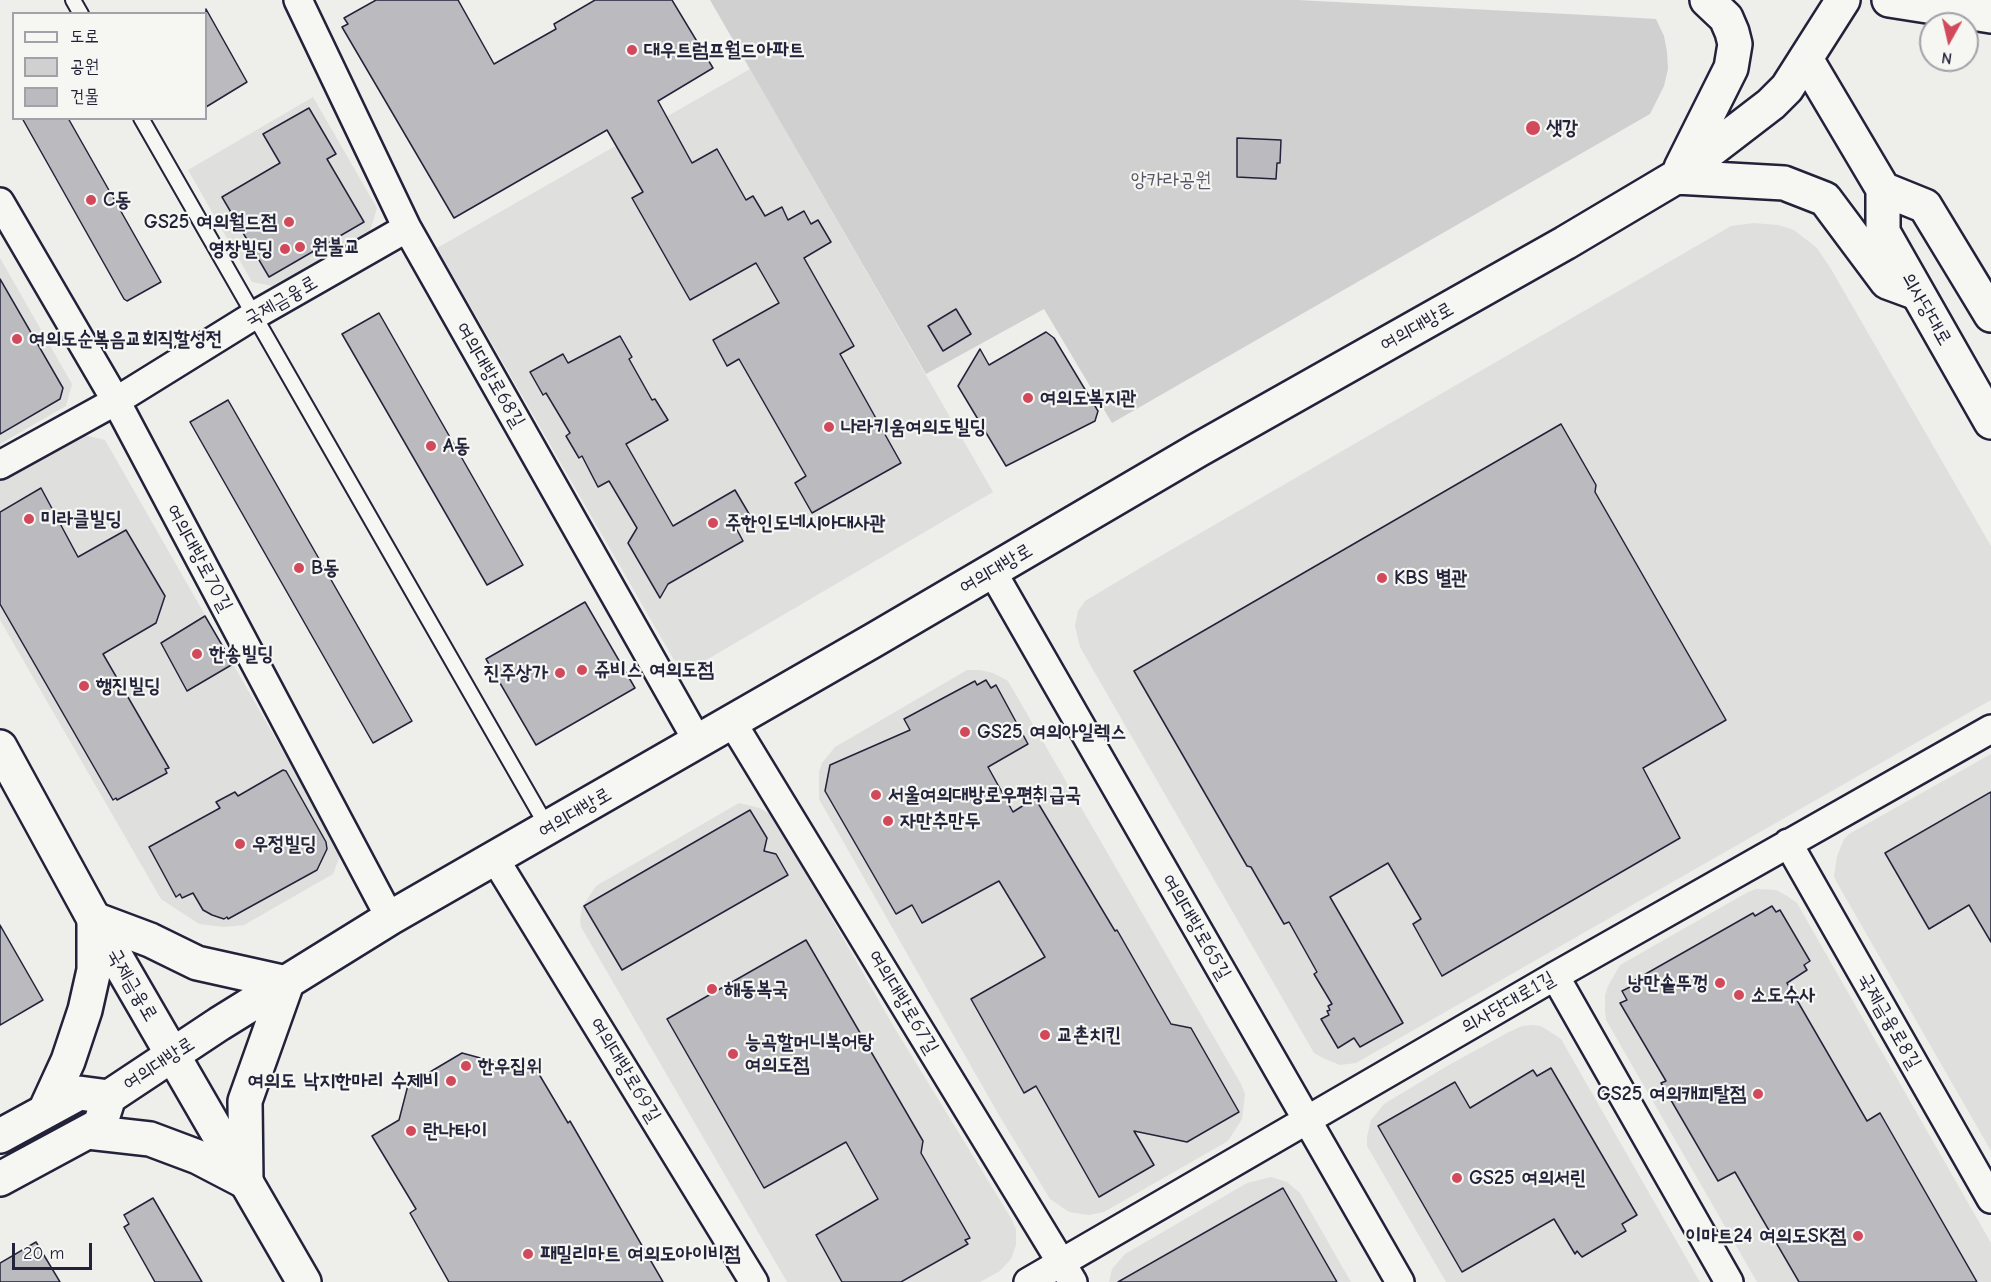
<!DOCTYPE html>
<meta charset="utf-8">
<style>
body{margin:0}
#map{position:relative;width:1991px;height:1282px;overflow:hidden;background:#eeeeeb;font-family:"Comic Neue","Poor Story",sans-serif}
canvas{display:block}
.legend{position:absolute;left:12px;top:12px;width:195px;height:108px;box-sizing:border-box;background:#f6f6f2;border:2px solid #a1a1a9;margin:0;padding:8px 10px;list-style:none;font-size:18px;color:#22223b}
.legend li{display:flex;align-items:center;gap:12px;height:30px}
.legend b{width:30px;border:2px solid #a1a1a9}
.north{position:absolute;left:1919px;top:12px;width:60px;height:60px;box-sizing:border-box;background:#f6f6f2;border:2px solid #a1a1a9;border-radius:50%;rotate:188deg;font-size:16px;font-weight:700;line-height:24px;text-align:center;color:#22223b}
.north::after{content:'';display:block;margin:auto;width:21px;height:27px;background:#d1495b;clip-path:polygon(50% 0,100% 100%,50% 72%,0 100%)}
.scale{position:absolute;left:12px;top:1243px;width:80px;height:27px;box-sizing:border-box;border:3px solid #22223b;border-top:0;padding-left:8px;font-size:18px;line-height:21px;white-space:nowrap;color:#22223b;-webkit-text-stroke:4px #f6f6f2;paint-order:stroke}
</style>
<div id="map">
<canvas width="1991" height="1282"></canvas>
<ul class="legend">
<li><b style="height:8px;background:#f6f6f2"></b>도로</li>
<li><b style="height:16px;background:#d0d0d1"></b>공원</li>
<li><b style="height:16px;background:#bbbbbf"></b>건물</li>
</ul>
<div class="north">N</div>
<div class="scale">20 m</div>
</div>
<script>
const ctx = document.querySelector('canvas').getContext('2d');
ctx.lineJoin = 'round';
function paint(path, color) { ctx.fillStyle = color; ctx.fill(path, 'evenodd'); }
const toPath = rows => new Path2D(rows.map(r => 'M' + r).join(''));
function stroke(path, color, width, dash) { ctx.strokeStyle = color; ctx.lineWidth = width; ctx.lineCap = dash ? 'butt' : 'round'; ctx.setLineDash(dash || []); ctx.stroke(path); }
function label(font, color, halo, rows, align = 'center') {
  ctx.font = font + ' "Comic Neue","Poor Story",sans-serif'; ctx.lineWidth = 4.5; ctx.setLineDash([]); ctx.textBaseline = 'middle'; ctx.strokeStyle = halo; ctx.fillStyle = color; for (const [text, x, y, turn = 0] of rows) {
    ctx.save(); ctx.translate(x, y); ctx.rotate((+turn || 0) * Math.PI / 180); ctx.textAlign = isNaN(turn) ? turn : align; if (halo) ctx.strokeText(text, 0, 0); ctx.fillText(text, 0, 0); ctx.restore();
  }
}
const built = toPath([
 [750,69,993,492,696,666,674,660,437,248],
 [313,97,377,208,370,231,272,286,252,282,188,170],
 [1754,223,1778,225,1794,230,1817,248,1831,269,1991,546,1991,700,1356,1063,1340,1065,1325,1059,1314,1053,1080,647,1075,626,1078,611,1085,601,1152,561,1731,226],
 [0,258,72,384,66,406,0,444],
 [80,434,105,440,341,853,333,874,244,925,224,927,199,924,161,899,0,620,0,480],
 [967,670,980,670,993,673,1008,681,1241,1084,1245,1094,1242,1119,1228,1141,1104,1212,1089,1215,1069,1212,1050,1199,1000,1117,819,799,819,772,822,763,835,747],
 [1991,754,1991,1151,1836,881,1834,876,1837,856,1844,839,1849,834],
 [739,803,760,808,770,814,778,825,894,1027,1011,1218,1016,1229,1016,1245,1011,1259,1000,1271,980,1282,787,1282,581,927,580,921,582,907,596,886],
 [1756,889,1776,890,1787,896,1797,903,1991,1243,1991,1282,1757,1282,1606,1020,1605,1011,1605,995,1608,986,1620,965,1748,892],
 [1532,1025,1541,1026,1561,1039,1700,1282,1446,1282,1367,1146,1367,1137,1371,1120,1384,1104,1447,1066,1507,1033,1522,1026],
 [1271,1177,1287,1182,1300,1193,1351,1282,1109,1282,1112,1269,1125,1254,1247,1183]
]);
const green = toPath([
 [710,0,1298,0,1605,16,1656,19,1664,36,1667,52,1668,69,1664,86,1650,114,1112,423,1044,309,926,374]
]);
const building = toPath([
 [376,0,458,0,494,64,556,29,554,24,595,0,672,0,713,68,658,101,692,163,717,149,746,200,753,196,765,216,782,207,788,220,804,211,811,224,818,220,831,242,804,258,854,346,840,354,901,463,812,513,795,483,806,476,739,359,727,366,713,340,779,303,756,263,690,300,632,198,643,192,607,130,454,218,342,27,348,24,344,18,376,0],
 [206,9,247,82,206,107,206,9],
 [309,108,336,154,327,159,364,222,269,277,222,197,280,163,263,134,309,108],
 [22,118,68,118,161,282,127,301,124,299,22,118],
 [1237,138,1281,140,1280,163,1277,163,1276,179,1237,177,1237,138],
 [0,279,63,388,60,399,0,434,0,279],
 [956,309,971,334,943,351,928,326,956,309],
 [379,313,523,565,487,585,342,334,379,313],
 [1046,332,1054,338,1098,411,1095,421,1006,466,958,386,980,349,989,365,1046,332],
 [620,336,632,357,629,359,652,400,655,399,668,420,626,444,673,526,735,490,752,519,736,528,743,541,668,584,660,598,628,543,637,528,609,481,598,487,582,456,579,458,566,436,570,433,546,393,543,395,530,372,563,354,568,363,620,336],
 [228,400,412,721,373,743,190,422,228,400],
 [1561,424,1596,485,1595,492,1726,720,1643,768,1680,838,1442,976,1413,924,1421,919,1388,863,1330,897,1403,1023,1360,1047,1354,1038,1338,1048,1321,1019,1329,1015,1327,1011,1330,1010,1328,1006,1332,1004,1314,974,1317,972,1289,922,1284,924,1251,867,1247,866,1134,671,1561,424],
 [41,488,78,557,126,530,165,596,156,623,103,654,169,768,165,769,167,773,117,800,116,798,113,800,0,604,0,512,41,488],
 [585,602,635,688,536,745,486,659,585,602],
 [205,616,233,664,187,691,161,643,205,616],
 [986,680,991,688,996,685,1028,744,988,767,1013,812,1035,798,1115,931,1117,930,1171,1024,1191,1028,1239,1112,1187,1142,1134,1131,1154,1165,1099,1197,1036,1086,1024,1093,971,999,1045,957,999,881,922,923,912,905,896,914,825,791,830,765,910,730,904,719,975,681,977,685,986,680],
 [283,770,286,771,326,842,327,849,317,870,228,919,227,917,224,919,212,915,203,910,193,893,182,898,180,894,176,897,149,847,220,808,216,802,235,792,238,796,283,770],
 [1991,792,1991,942,1969,905,1929,929,1885,853,1991,792],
 [750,810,767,838,764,851,776,854,788,875,622,970,584,906,750,810],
 [1772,906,1776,912,1780,910,1810,961,1804,965,1807,970,1787,983,1867,1121,1880,1113,1977,1282,1799,1282,1735,1172,1718,1181,1661,1083,1666,1081,1620,1003,1627,1000,1622,991,1638,983,1635,980,1753,913,1755,916,1772,906],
 [0,925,43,1000,0,1025,0,925],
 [806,940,923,1141,921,1153,970,1238,965,1240,968,1244,901,1282,842,1282,816,1235,878,1199,846,1142,764,1188,667,1019,806,940],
 [462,1053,521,1069,533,1064,568,1123,570,1121,663,1282,449,1282,410,1213,416,1209,372,1136,399,1120,408,1085,462,1053],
 [1551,1068,1637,1215,1622,1224,1626,1231,1582,1257,1577,1251,1575,1254,1554,1219,1462,1272,1378,1126,1455,1082,1470,1108,1533,1070,1537,1076,1551,1068],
 [1283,1188,1337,1282,1118,1282,1283,1188],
 [153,1198,202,1282,155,1282,124,1227,129,1224,124,1215,153,1198],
 [36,1242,60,1282,0,1282,0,1263,36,1242]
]);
const service = toPath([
 [73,0,81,14],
 [141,118,548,828]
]);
const minor = toPath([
 [298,0,407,228,698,742],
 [0,202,116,401,390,918],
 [0,465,116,401,253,316,407,228],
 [992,571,1400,1282],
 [732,722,1073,1282],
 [1788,843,1991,1199],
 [495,859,754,1282],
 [1555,976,1729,1282],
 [1028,1282,1555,976,1991,729]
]);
const tertiary = toPath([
 [0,747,94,919,304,1282]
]);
const secondary = toPath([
 [1889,0,1991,16],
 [1806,59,1883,189,1883,232,1991,422],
 [1883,189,1925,206,1991,315]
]);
const primary = toPath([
 [1977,0,1991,7],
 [1681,168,1731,68,1735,44,1732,32,1726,18,1707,0],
 [1676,177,1784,183,1825,199,1887,282,1917,293],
 [45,1111,68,1061,85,1010,94,970,94,919,150,940,197,963,287,983,245,1101,246,1182,198,1157,150,1139,88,1132],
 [0,1136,79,1093,109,1097],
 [0,1179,100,1125,109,1097,219,1024,390,918,874,640,1198,450,1565,243,1676,177,1771,104,1787,88,1843,0]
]);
const markers = [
 [632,50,6,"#d1495b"],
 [1533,128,8,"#d1495b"],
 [91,200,6,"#d1495b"],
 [289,222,6,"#d1495b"],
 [300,247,6,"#d1495b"],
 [285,249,6,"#d1495b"],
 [17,339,6,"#d1495b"],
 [1028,398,6,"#d1495b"],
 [829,427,6,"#d1495b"],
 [431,446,6,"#d1495b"],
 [29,519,6,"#d1495b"],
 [713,523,6,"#d1495b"],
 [299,568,6,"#d1495b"],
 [1382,578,6,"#d1495b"],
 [197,654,6,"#d1495b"],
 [582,670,6,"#d1495b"],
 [560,673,6,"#d1495b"],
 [84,686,6,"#d1495b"],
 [965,732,6,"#d1495b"],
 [876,795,6,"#d1495b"],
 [888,821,6,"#d1495b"],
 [240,844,6,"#d1495b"],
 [1720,983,6,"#d1495b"],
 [712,989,6,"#d1495b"],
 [1739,995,6,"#d1495b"],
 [1045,1035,6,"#d1495b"],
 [733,1054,6,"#d1495b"],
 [466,1066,6,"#d1495b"],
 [451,1081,6,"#d1495b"],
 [1758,1094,6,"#d1495b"],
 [411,1131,6,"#d1495b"],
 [1457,1178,6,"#d1495b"],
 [1858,1236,6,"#d1495b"],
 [528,1254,6,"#d1495b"]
];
const poiNames = [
 ["대우트럼프월드아파트",644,50],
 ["샛강",1546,128],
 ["C동",103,200],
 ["GS25 여의월드점",277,222,"right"],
 ["원불교",312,247],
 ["영창빌딩",273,249,"right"],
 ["여의도순복음교회직할성전",29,339],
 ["여의도복지관",1040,398],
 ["나라키움여의도빌딩",841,427],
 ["A동",443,446],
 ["미라클빌딩",41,519],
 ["주한인도네시아대사관",725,523],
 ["B동",311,568],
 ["KBS 별관",1394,578],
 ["한송빌딩",209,654],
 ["쥬비스 여의도점",594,670],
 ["진주상가",548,673,"right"],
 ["행진빌딩",96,686],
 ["GS25 여의아일렉스",977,732],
 ["서울여의대방로우편취급국",888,795],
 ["자만추만두",900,821],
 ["우정빌딩",252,844],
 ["낭만솥뚜껑",1708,983,"right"],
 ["해동복국",724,989],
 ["소도수사",1751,995],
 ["교촌치킨",1057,1035],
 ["능곡할머니북어탕",745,1042],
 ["여의도점",745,1065],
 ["한우집위",478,1066],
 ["여의도 낙지한마리 수제비",439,1081,"right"],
 ["GS25 여의캐피탈점",1746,1094,"right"],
 ["란나타이",423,1131],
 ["GS25 여의서린",1469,1178],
 ["이마트24 여의도SK점",1846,1236,"right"],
 ["패밀리마트 여의도아이비점",540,1254]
];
const parkNames = [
 ["앙카라공원",1171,180]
];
const streetNames = [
 ["국제금융로",281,301,-30],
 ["의사당대로",1926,309,60],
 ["여의대방로",1417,327,-29],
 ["여의대방로68길",490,375,60],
 ["여의대방로70길",199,558,62],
 ["여의대방로",996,569,-30],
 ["여의대방로",575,813,-30],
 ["여의대방로65길",1196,927,60],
 ["국제금융로",132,985,60],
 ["여의대방로67길",903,1002,59],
 ["의사당대로1길",1508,1003,-30],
 ["국제금융로8길",1889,1021,60],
 ["여의대방로",159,1064,-33],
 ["여의대방로69길",625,1070,59]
];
paint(built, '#dfdfde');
paint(green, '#d0d0d1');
paint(building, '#bbbbbf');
stroke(building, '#22223b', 1.5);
stroke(service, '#22223b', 18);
stroke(minor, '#22223b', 32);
stroke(tertiary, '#22223b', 38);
stroke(secondary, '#22223b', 38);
stroke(primary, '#22223b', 38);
stroke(service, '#f6f6f2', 14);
stroke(minor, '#f6f6f2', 27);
stroke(tertiary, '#f6f6f2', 33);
stroke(secondary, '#f6f6f2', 33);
stroke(primary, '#f6f6f2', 33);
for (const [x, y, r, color] of markers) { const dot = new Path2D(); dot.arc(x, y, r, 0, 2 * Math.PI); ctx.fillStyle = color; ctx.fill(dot); stroke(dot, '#f6f6f2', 2); }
label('bold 20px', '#22223b', '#f6f6f2', poiNames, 'left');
label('20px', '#565668', '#f6f6f2', parkNames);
label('20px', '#22223b', '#f6f6f2', streetNames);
</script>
